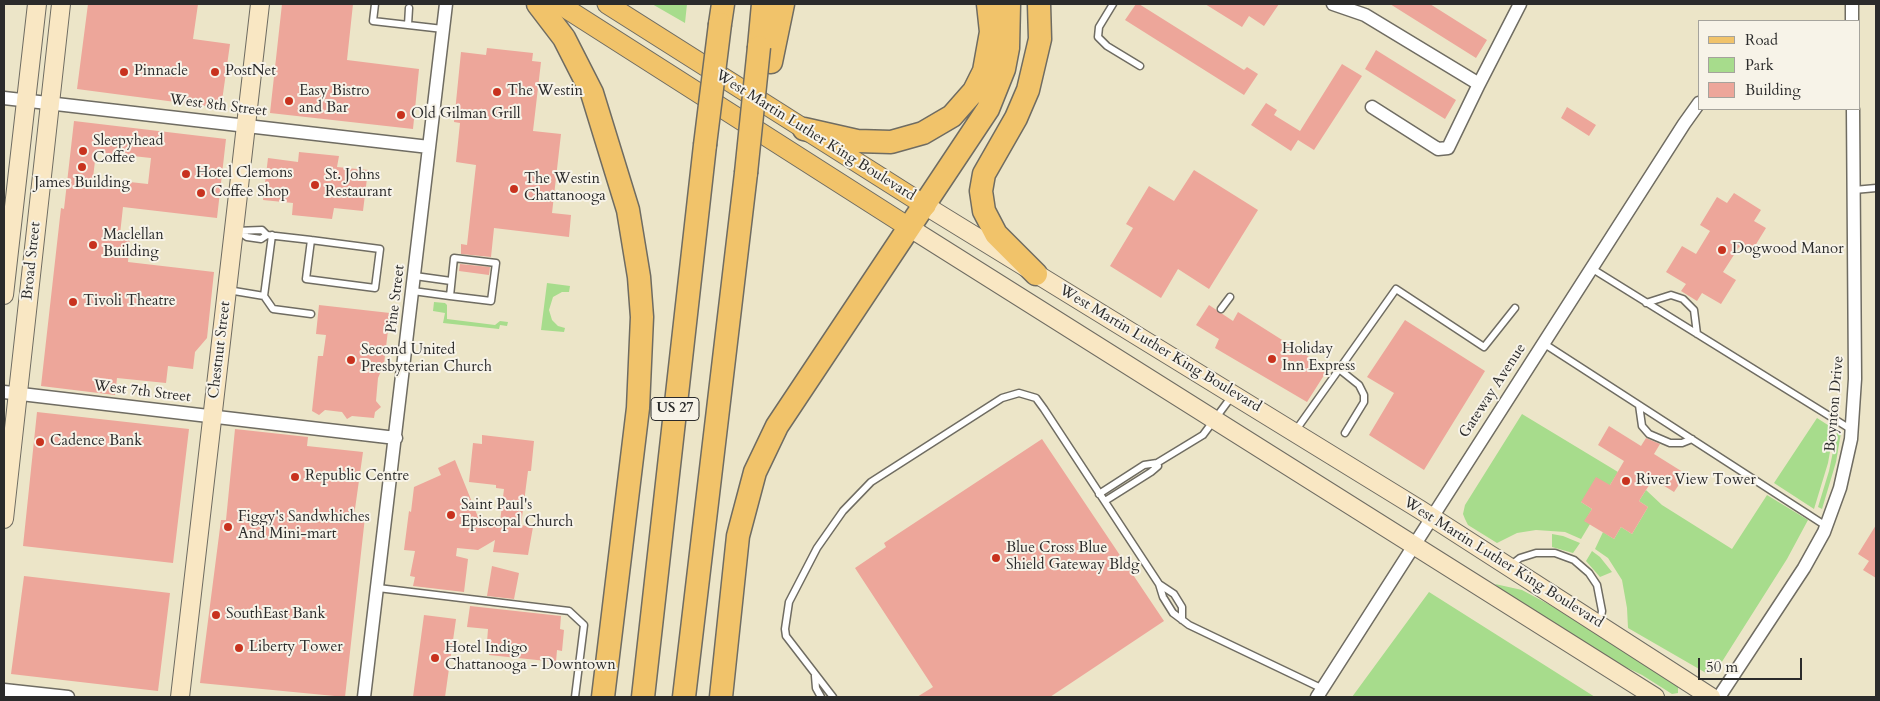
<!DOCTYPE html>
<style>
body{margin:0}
#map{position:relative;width:1880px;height:701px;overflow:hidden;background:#ece5c8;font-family:Cardo,serif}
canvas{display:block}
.frame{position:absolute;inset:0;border:5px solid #2b2b2b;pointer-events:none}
.legend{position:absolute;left:1698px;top:20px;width:162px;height:90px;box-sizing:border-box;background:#f7f3e8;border:1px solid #a5a39c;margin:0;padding:6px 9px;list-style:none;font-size:15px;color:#2b2b2b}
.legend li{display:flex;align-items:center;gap:10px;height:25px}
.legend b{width:25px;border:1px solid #a5a39c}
.scale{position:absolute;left:1698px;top:658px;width:104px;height:22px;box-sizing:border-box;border:2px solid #2b2b2b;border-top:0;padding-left:6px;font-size:15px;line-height:18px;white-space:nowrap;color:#2b2b2b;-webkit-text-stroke:4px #f7f3e8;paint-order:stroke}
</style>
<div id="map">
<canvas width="1880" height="701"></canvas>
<div class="frame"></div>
<ul class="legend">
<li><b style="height:6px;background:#f1c36a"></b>Road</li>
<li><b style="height:14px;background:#a7dc8c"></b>Park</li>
<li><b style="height:14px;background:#eda69a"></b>Building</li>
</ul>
<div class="scale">50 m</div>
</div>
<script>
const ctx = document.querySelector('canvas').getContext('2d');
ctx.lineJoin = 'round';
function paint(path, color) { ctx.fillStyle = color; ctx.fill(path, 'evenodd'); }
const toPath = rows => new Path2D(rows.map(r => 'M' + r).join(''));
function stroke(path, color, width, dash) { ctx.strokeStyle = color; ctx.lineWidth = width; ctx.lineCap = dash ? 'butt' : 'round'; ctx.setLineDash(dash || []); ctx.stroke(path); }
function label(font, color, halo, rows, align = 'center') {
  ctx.font = font + ' Cardo,serif'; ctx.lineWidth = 4; ctx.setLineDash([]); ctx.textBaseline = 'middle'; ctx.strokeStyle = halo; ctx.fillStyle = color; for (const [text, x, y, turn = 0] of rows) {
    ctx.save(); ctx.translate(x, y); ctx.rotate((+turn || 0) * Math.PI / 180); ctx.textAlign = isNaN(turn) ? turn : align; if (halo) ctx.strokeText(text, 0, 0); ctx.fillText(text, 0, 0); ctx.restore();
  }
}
const green = toPath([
 [652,4,687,4,685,23],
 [547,283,570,286,569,292,562,292,553,297,549,310,552,320,558,326,565,328,564,332,541,330],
 [434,302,445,303,447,305,447,319,495,325,500,321,508,322,507,326,500,325,499,329,443,323,445,313,433,311],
 [1522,414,1618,472,1610,485,1581,502,1592,509,1585,521,1590,524,1581,539,1565,532,1536,530,1517,533,1497,543,1468,525,1465,519,1463,514,1465,505],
 [1817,418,1834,429,1828,463,1814,509,1774,483],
 [1837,432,1841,433,1836,462,1822,509,1818,507,1829,471],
 [1646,490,1662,505,1732,549,1767,495,1808,520,1787,559,1718,668,1713,672,1706,673,1628,628,1627,608,1622,580,1608,558,1595,549,1603,532,1614,539,1621,527,1632,534,1648,507,1639,501],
 [1552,534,1563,536,1580,543,1573,553,1552,547],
 [1592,551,1600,557,1612,572,1600,577,1586,561],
 [1495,584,1522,590,1550,605,1678,685,1678,693,1672,694,1642,675,1605,657,1516,604],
 [1429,592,1595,697,1352,697]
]);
const building = toPath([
 [88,4,198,4,193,39,230,44,221,108,77,89],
 [282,4,353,4,347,60,419,69,413,129,270,113],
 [1136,4,1139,4,1244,70,1247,67,1258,74,1244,95,1125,20],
 [1205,4,1279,4,1264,26,1249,16,1242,27],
 [1390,4,1430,4,1487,40,1476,58],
 [487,48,533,53,532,61,541,62,533,131,561,134,552,213,571,215,569,237,494,228,491,257,461,254,461,244,467,245,476,165,456,162,460,123,454,122,461,52,486,55],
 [1376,50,1456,100,1445,119,1365,69],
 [1342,64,1362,76,1314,150,1298,140,1291,151,1251,125,1266,103,1277,110,1274,115,1300,131],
 [1567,107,1596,125,1589,136,1561,118],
 [74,121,226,139,217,218,123,207,120,234,130,236,128,262,214,272,207,338,195,352,193,369,168,366,166,383,117,378,115,395,41,386,61,208,64,209],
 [96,152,151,158,148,184,93,178],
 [299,152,339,156,337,167,368,170,363,211,334,208,332,219,292,215,293,203,263,200,268,158,298,162],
 [1194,170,1258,210,1209,289,1178,269,1161,298,1110,266,1133,228,1126,224,1149,186,1174,201],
 [1734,193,1761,210,1754,221,1766,228,1750,254,1739,247,1723,272,1736,280,1721,304,1702,293,1697,301,1681,291,1686,284,1666,272,1682,246,1696,254,1710,231,1700,225,1717,197,1727,203],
 [460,264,490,267,489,275,459,271],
 [319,305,390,313,384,364,378,378,376,401,381,407,375,412,374,418,352,416,347,419,342,412,325,410,319,415,312,411,318,356,323,356,326,335,316,334],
 [1209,305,1233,321,1238,312,1328,369,1307,402,1215,348,1219,339,1196,325],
 [1405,320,1485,371,1424,470,1369,435,1394,393,1367,377],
 [37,412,189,429,173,563,23,546],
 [1609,426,1641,446,1646,438,1660,444,1654,454,1686,474,1674,492,1653,479,1639,501,1648,507,1632,534,1621,527,1614,539,1584,521,1592,509,1581,502,1596,477,1610,485,1624,461,1598,445],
 [235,429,308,437,307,446,363,452,354,516,365,517,345,697,200,683,221,520,226,520],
 [482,435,534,441,531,471,528,471,521,525,533,527,528,555,493,552,495,540,478,550,457,548,456,556,468,559,464,592,413,586,415,577,410,576,415,551,404,550,409,511,411,512,414,487,441,475,438,468,455,460,480,522,485,520,500,522,504,489,496,488,496,485,469,482,473,443,482,444],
 [1042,439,1164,621,1050,697,917,697,933,687,855,568,886,547,884,543],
 [1876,525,1876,578,1863,570,1869,561,1858,554],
 [492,566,519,573,514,599,487,596],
 [24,576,170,593,158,691,11,674],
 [470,606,561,616,560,629,564,630,562,651,557,650,556,662,489,655,491,642,487,642,488,629,467,627],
 [424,615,456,619,445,697,413,697]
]);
const lane = toPath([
 [375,4,373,21,443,29],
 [1113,4,1099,27,1098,37,1107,46,1140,66],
 [408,25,409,8],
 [1854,190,1876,188],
 [235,231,262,230,267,235,311,240,380,249,375,288,306,279,311,240],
 [240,232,247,237,261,239,267,235],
 [1591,268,1852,430],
 [415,276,451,281],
 [228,290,264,296,272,235],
 [413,291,450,296,491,301,496,263,454,258,450,296],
 [264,296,273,309,311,314],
 [1646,303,1671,295,1683,299,1694,310,1697,334],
 [1221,309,1230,297],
 [1543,343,1826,526],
 [1339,369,1359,385,1364,395,1364,402,1345,433],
 [1639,405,1642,426,1649,434,1670,443,1682,443,1692,439],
 [1296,430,1396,289,1484,347,1515,308],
 [1099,494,1144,465,1157,463,1203,435,1232,396],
 [1105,501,1151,472,1158,466,1157,463],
 [1511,565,1520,558,1536,553,1555,553,1574,560,1589,573,1597,585,1602,611,1600,623],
 [1159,584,1174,594,1182,607,1182,620],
 [378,588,569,611,584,625,575,697],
 [815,676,816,688,821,697],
 [833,697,786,636,785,629,789,602,817,548,843,511,871,482,1002,398,1019,393,1036,398,1044,409,1159,584,1163,597,1173,613,1189,625,1323,689]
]);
const street = toPath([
 [1333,4,1365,15,1479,84,1520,4],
 [1852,4,1852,21],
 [4,98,429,147],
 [1372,107,1438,149,1448,148,1479,84],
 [4,392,396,438],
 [4,690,68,697],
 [364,697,446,4],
 [1317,697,1684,124,1699,103],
 [1719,697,1804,568,1824,532,1840,488,1851,439,1855,379,1853,109]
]);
const secondary = toPath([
 [926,206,1419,509,1711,697],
 [910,228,1655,697],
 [4,295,37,4],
 [4,519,61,4],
 [180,697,260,4]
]);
const primary = toPath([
 [559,4,910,228],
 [607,4,926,206]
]);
const highway = toPath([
 [538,4,564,38,592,93,628,210,639,277,642,317,638,408,603,697],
 [720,24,723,4],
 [759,47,763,4],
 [771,62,783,4],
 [804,129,857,141,891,142,923,133,952,116,974,91,984,71,991,32,988,4],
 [1036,274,996,234,984,211,981,191,984,174,1016,118,1028,90,1040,39,1039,4],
 [643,697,705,145],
 [684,697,746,173],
 [721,697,738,536,755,472,777,426,988,109,1004,69,1008,48,1009,4]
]);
const highwayBridge = toPath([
 [705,145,720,24],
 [746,173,759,47]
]);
const markers = [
 [124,72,5,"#c8321e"],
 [215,72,5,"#c8321e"],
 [497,92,5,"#c8321e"],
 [289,101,5,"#c8321e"],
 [401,115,5,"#c8321e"],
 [83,151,5,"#c8321e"],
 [82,167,5,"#c8321e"],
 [186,174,5,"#c8321e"],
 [315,185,5,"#c8321e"],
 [514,189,5,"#c8321e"],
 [201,193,5,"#c8321e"],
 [93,245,5,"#c8321e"],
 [1722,250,5,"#c8321e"],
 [73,302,5,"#c8321e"],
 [1272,359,5,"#c8321e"],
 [351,360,5,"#c8321e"],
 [40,442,5,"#c8321e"],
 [295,477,5,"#c8321e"],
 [1626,481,5,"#c8321e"],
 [451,515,5,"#c8321e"],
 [228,527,5,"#c8321e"],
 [996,558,5,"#c8321e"],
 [216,615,5,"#c8321e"],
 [239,648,5,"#c8321e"],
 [435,658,5,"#c8321e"]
];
const shields = [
 [675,409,48]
];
const shieldNames = [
 ["US 27",675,409]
];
const poiNames = [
 ["Pinnacle",134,72],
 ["PostNet",225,72],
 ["Easy Bistro",299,92],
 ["and Bar",299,109],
 ["The Westin",507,92],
 ["Old Gilman Grill",411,115],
 ["Sleepyhead",93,142],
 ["Coffee",93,159],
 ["Hotel Clemons",196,174],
 ["St. Johns",325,176],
 ["Restaurant",325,193],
 ["The Westin",524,180],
 ["Chattanooga",524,197],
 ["James Building",82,184,"center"],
 ["Coffee Shop",211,193],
 ["Maclellan",103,236],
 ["Building",103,253],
 ["Dogwood Manor",1732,250],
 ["Tivoli Theatre",83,302],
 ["Holiday",1282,350],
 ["Inn Express",1282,367],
 ["Second United",361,351],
 ["Presbyterian Church",361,368],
 ["Cadence Bank",50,442],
 ["Republic Centre",305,477],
 ["River View Tower",1636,481],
 ["Saint Paul's",461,506],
 ["Episcopal Church",461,523],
 ["Figgy's Sandwhiches",238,518],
 ["And Mini-mart",238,535],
 ["Blue Cross Blue",1006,549],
 ["Shield Gateway Bldg",1006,566],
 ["SouthEast Bank",226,615],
 ["Liberty Tower",249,648],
 ["Hotel Indigo",445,649],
 ["Chattanooga - Downtown",445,666]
];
const streetNames = [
 ["West 8th Street",218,106,7],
 ["West Martin Luther King Boulevard",815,136,32],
 ["Broad Street",32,261,-84],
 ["Pine Street",396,299,-83],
 ["West Martin Luther King Boulevard",1160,349,31],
 ["Chestnut Street",220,350,-83],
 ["Gateway Avenue",1493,391,-57],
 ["West 7th Street",142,392,7],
 ["Boynton Drive",1835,404,-85],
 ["West Martin Luther King Boulevard",1503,563,32]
];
paint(green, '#a7dc8c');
paint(building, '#eda69a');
stroke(lane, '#6f6c62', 9);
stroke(street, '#6f6c62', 15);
stroke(secondary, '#6f6c62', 20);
stroke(primary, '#6f6c62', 21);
stroke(highway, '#6f6c62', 25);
stroke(lane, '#fff', 6);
stroke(street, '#fff', 12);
stroke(secondary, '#f9e7c3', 18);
stroke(primary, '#f1c36a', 19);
stroke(highway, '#f1c36a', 22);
stroke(highwayBridge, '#6f6c62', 25, []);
stroke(highwayBridge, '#f1c36a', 22);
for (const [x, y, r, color] of markers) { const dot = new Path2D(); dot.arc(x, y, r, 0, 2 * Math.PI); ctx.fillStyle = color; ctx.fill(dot); stroke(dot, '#f7f3e8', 2); }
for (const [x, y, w] of shields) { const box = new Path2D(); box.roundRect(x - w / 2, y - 11.5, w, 23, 4); ctx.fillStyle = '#f7f3e8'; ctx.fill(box); stroke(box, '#2b2b2b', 1); }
label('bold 14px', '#2b2b2b', null, shieldNames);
label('15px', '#2b2b2b', '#f7f3e8', poiNames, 'left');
label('15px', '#2b2b2b', '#f7f3e8', streetNames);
</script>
